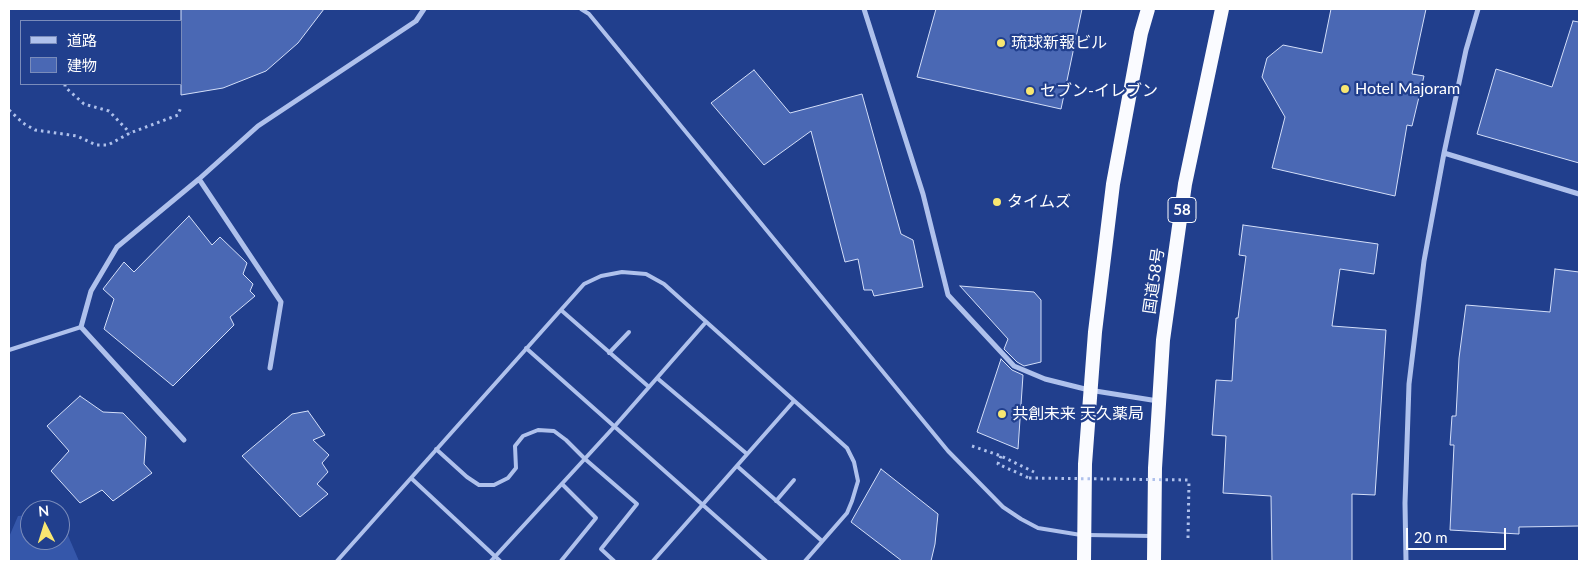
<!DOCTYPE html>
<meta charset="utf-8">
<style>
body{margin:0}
#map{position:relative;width:1588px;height:570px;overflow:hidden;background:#213f8d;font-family:Lato,"Noto Sans JP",sans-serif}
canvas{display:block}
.frame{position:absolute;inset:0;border:10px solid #fff;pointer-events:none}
.legend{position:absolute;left:20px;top:20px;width:162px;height:65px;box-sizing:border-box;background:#213f8d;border:1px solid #7a8cbb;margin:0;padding:6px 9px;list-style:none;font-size:15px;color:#fff}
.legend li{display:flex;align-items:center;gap:10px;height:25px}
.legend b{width:25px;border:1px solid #7a8cbb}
.north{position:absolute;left:20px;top:500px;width:50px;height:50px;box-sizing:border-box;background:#213f8d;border:1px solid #7a8cbb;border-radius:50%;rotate:355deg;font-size:14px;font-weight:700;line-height:20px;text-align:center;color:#fff}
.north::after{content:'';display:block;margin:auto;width:18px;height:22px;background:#f8e771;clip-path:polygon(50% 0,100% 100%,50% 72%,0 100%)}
.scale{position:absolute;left:1406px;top:528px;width:100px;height:22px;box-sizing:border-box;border:2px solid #fff;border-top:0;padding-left:6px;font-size:15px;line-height:18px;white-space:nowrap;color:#fff;-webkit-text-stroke:4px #213f8d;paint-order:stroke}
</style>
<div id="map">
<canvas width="1588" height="570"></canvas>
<div class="frame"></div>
<ul class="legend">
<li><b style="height:6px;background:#afc1ec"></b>道路</li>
<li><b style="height:14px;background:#4a68b4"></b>建物</li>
</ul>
<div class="north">N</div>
<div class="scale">20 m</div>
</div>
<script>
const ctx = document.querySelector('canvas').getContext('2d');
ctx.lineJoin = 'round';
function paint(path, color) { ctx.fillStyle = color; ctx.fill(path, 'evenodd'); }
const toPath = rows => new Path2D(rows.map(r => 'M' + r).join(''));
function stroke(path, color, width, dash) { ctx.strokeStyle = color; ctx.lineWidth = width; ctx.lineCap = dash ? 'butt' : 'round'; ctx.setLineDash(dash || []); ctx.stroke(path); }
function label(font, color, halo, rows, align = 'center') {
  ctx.font = font + ' Lato,"Noto Sans JP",sans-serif'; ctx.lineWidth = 4.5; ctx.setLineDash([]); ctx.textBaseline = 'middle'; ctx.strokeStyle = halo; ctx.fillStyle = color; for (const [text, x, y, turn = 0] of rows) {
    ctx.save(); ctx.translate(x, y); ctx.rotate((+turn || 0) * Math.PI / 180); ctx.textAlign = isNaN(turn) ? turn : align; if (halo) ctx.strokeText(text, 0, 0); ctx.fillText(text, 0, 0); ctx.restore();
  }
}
const green = toPath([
 [30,515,30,540,60,540,60,517,79,561,9,561,9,537,18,516]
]);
const building = toPath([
 [181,9,324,9,298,43,266,71,223,88,181,95,181,9],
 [936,9,1082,9,1061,109,917,77,936,9],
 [1331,9,1426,9,1412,74,1424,76,1412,126,1407,125,1395,196,1272,168,1285,117,1262,77,1267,58,1283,45,1322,53,1331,9],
 [1573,21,1579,22,1579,163,1477,134,1496,69,1552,87,1573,21],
 [754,70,790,113,862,94,901,234,913,240,923,287,874,296,872,290,864,290,858,259,845,262,811,131,764,165,711,103,754,70],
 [189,216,212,245,220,237,247,263,243,274,253,284,250,291,255,296,230,317,234,325,173,386,104,329,114,299,103,289,124,262,134,272,189,216],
 [1243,225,1378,244,1374,274,1340,269,1332,326,1386,330,1375,495,1352,494,1352,561,1272,561,1271,496,1223,493,1226,436,1212,435,1216,380,1232,381,1236,318,1238,318,1246,256,1239,255,1243,225],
 [1555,269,1579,272,1579,526,1519,527,1519,534,1450,530,1454,445,1450,445,1452,416,1456,416,1459,358,1466,305,1550,312,1555,269],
 [960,286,1034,292,1041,300,1041,362,1024,366,1017,362,1004,349,1008,339,960,286],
 [1001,359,1012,370,1023,375,1018,449,977,432,1001,359],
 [80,396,103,412,123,413,146,437,144,464,152,473,113,501,102,490,80,503,51,471,69,451,47,426,80,396],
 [308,411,325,435,313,440,329,455,322,463,328,472,317,484,328,494,300,517,242,456,292,414,308,411],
 [881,469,938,514,935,544,931,561,902,561,851,522,881,469]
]);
const path = toPath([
 [65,84,65,87,84,104,109,111,130,133],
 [9,110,23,123,35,130,77,136,96,145,108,145,130,133,178,115,181,107],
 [972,446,1001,456,1034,472],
 [1001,456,998,464,1029,478],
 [1188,538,1189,480]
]);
const service = toPath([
 [581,9,589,14,948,451,1003,507,1021,519,1038,528,1081,535],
 [561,310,649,387],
 [526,348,766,561],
 [9,350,81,327],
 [609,353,629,332],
 [657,378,747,454],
 [436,449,467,477,479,485,494,485,508,478,516,468,515,446,523,436,538,430,554,431,566,440,585,459,637,504,601,549,614,561],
 [737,466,822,541],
 [411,478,500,561],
 [776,501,794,480],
 [1088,535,1151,536],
 [337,561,584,284,601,276,622,272,646,274,664,284,847,448,854,462,858,481,852,501,847,513,805,561],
 [491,561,614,427,706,322],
 [561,561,596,518,562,484],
 [653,561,794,401]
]);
const minor = toPath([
 [864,9,923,194,948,295,1014,366,1045,379,1089,390,1158,401],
 [1444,153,1579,194],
 [270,368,281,302,199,179,258,126,416,21,424,9],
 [184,440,81,327,91,291,117,247,199,179],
 [1406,561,1405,503,1409,384,1424,261,1444,153,1466,50,1478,9]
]);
const trunk = toPath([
 [1084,561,1085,464,1095,332,1113,184,1141,33,1148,9],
 [1154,561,1155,468,1163,340,1185,184,1222,9]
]);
const pathBridge = toPath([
 [1029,478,1189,480]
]);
const markers = [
 [1001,43,5,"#f8e771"],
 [1345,89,5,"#f8e771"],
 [1030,91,5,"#f8e771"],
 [997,202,5,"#f8e771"],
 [1002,414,5,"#f8e771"]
];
const shields = [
 [1182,210,28]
];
const shieldNames = [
 ["58",1182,210]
];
const poiNames = [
 ["琉球新報ビル",1011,43],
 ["Hotel Majoram",1355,89],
 ["セブン-イレブン",1040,91],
 ["タイムズ",1007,202],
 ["共創未来 天久薬局",1012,414]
];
const streetNames = [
 ["国道58号",1154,281,-82]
];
paint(green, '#3557aa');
paint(building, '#4a68b4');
stroke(building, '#d4dff9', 1);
stroke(path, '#afc1ec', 3, [2.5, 4]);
stroke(service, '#afc1ec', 4);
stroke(minor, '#afc1ec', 5);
stroke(trunk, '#fafbff', 14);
stroke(pathBridge, '#afc1ec', 3, [2.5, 4]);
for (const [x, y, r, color] of markers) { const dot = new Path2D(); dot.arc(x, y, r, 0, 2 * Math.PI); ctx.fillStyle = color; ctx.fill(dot); stroke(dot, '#213f8d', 2); }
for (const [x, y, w] of shields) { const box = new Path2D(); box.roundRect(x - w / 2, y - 12.5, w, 25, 4); ctx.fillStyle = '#213f8d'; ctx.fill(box); stroke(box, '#fff', 1); }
label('bold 15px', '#fff', null, shieldNames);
label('16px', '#fff', '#213f8d', poiNames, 'left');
label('16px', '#fff', '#213f8d', streetNames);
</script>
